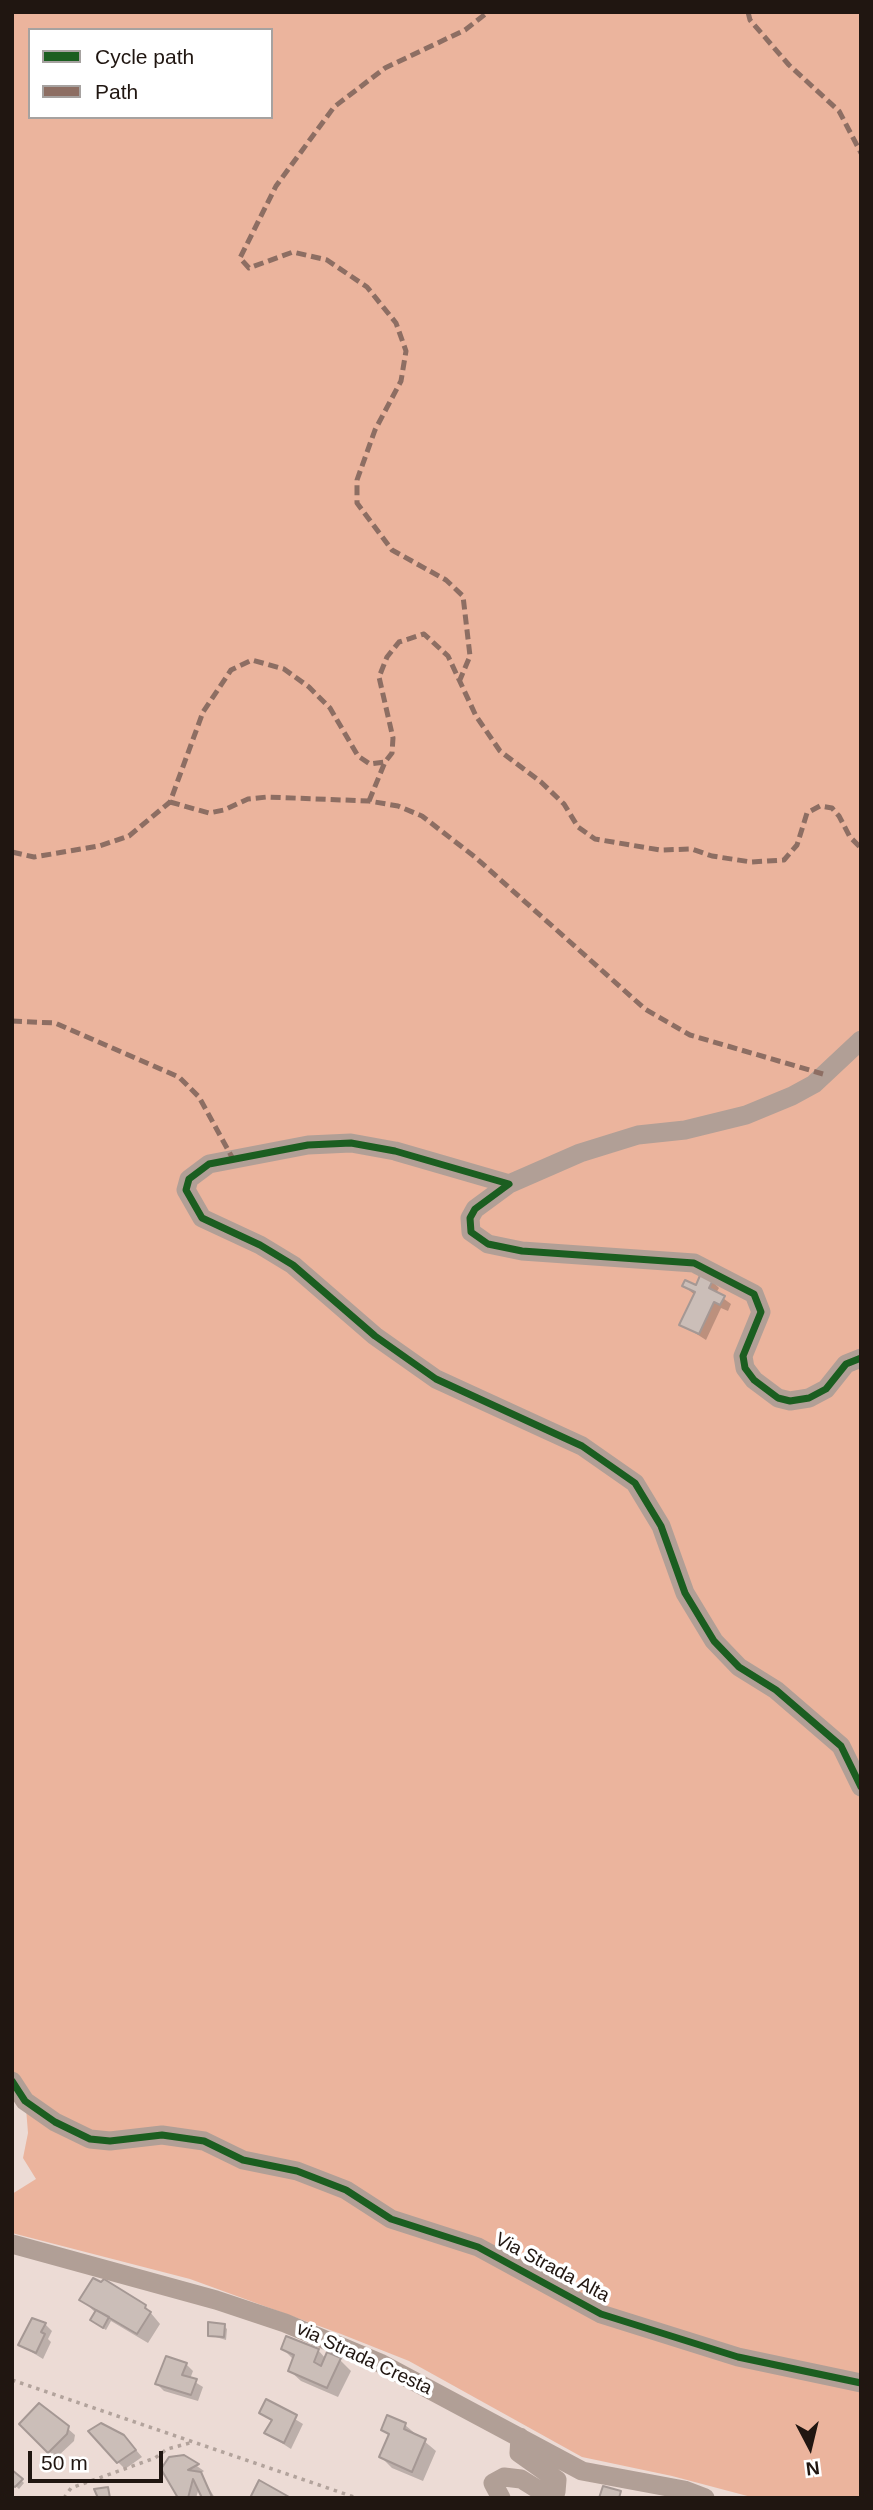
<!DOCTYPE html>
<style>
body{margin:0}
#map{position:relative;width:873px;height:2510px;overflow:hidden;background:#ecdbd5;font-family:Helvetica,sans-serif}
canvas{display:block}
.frame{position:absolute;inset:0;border:14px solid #201611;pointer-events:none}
.legend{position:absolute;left:28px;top:28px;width:245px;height:91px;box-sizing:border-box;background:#fff;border:2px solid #a6a2a0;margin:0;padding:9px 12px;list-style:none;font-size:21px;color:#201611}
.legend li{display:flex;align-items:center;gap:14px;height:35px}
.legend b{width:35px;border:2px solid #a6a2a0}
.north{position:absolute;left:775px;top:2412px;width:70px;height:70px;-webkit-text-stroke:5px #fff;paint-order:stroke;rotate:173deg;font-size:19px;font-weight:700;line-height:28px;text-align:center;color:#201611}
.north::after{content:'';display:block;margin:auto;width:24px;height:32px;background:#201611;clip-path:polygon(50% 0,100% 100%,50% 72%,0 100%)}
.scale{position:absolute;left:28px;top:2451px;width:135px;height:32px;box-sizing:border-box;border:4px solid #201611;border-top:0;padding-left:9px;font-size:21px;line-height:24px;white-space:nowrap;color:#201611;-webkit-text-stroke:5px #fff;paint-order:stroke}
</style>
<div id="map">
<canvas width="873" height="2510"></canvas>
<div class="frame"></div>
<ul class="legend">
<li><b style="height:9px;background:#1b5e20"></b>Cycle path</li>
<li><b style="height:9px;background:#8d6e63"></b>Path</li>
</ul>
<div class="north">N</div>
<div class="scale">50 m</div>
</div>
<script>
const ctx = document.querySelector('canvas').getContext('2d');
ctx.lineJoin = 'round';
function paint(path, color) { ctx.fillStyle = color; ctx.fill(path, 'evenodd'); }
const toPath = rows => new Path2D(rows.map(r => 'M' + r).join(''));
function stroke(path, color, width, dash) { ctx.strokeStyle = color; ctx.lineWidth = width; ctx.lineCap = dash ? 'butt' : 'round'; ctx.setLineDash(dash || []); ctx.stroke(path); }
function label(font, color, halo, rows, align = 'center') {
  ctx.font = font + ' Helvetica,sans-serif'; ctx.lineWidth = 7; ctx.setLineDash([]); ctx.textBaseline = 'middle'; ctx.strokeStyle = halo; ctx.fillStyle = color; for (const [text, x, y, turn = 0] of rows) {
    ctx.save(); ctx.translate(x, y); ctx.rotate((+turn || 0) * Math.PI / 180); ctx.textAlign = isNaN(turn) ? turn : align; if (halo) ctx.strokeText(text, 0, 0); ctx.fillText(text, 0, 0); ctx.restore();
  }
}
const forest = toPath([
 [12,12,861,12,861,2498,755,2498,672,2476,582,2457,409,2361,341,2334,190,2279,12,2233,12,2194,36,2179,23,2158,28,2133,26,2108,12,2088],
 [30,30,271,30,271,117,30,117]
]);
const shadow = toPath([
 [712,1281,719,1288,716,1293,731,1304,728,1311,721,1308,706,1340,681,1324,695,1295,684,1286,697,1287],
 [82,2300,145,2306,160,2324,148,2343,111,2321,106,2330,95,2323,96,2313],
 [45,2324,52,2331,48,2339,51,2342,43,2359,20,2345],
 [224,2326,227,2329,226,2340,209,2335],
 [283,2349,318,2350,326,2359,328,2355,340,2360,351,2371,338,2397,301,2381,290,2371,294,2360],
 [186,2364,193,2371,190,2379,203,2387,198,2401,164,2391,157,2384],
 [267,2402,303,2424,291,2449,266,2433,273,2422,261,2413],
 [21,2424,67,2428,75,2435,74,2441,56,2458],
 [405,2425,436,2451,423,2481,392,2468,381,2457,390,2437,383,2430],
 [131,2444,142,2457,125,2469,118,2462],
 [184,2457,204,2471,200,2474,215,2498,204,2498,199,2488,196,2498,180,2498],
 [14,2473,24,2483,19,2489,12,2483]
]);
const building = toPath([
 [701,1273,713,1280,709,1288,725,1296,720,1305,714,1302,699,1334,679,1325,695,1292,682,1286,685,1280,696,1285,701,1273],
 [93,2278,101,2282,104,2279,146,2305,145,2308,151,2312,137,2334,79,2300,93,2278],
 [96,2310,109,2317,103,2328,90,2320,96,2310],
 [32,2318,46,2323,41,2332,45,2334,36,2353,18,2345,32,2318],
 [208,2322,225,2324,224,2337,208,2336,208,2322],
 [286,2336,319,2349,314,2362,321,2366,327,2352,341,2358,327,2388,288,2371,294,2355,281,2349,286,2336],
 [166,2356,187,2363,182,2375,197,2379,191,2395,155,2384,166,2356],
 [266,2399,297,2415,284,2443,264,2433,272,2420,259,2413,266,2399],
 [39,2403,69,2426,67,2434,48,2453,19,2424,39,2403],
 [387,2415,406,2423,404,2429,426,2439,412,2472,379,2457,389,2434,381,2430,387,2415],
 [101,2423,124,2435,136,2450,117,2463,88,2431,101,2423],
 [184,2455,199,2464,188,2470,201,2472,212,2497,202,2498,193,2479,188,2498,178,2498,161,2469,169,2457,184,2455],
 [12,2470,23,2479,15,2487,12,2485,12,2470],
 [259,2480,291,2498,250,2498,259,2480],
 [603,2486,621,2491,619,2498,599,2498,603,2486],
 [108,2487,110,2498,98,2498,94,2489,108,2487]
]);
const path = toPath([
 [12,2380,357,2498],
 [64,2498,71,2488,155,2458,167,2449,190,2443]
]);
const minor = toPath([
 [509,1184,580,1153,638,1135,685,1130,746,1115,792,1096,814,1084,861,1040],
 [861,1358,846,1364,826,1389,809,1398,790,1401,778,1398,754,1380,745,1368,743,1356,761,1312,754,1294,694,1263,522,1251,488,1244,471,1232,470,1218,475,1209,509,1184,395,1151,351,1143,308,1145,209,1164,189,1179,186,1190,202,1218,260,1245,293,1265,375,1336,436,1379,582,1446,635,1483,661,1526,685,1593,714,1641,739,1667,776,1690,841,1746,861,1787],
 [12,2081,25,2101,55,2122,90,2139,110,2141,162,2135,204,2141,243,2160,297,2171,346,2190,391,2219,478,2247,601,2314,738,2357,861,2383],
 [12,2244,216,2300,285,2323,380,2363,582,2471,684,2490,705,2498],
 [501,2498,493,2483,504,2477,521,2479,542,2492,556,2492,557,2480,519,2453,520,2437]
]);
const quiet = toPath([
 [748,12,750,20,789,65,839,111,861,153],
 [459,682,470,656,463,596,446,580,392,550,357,503,357,480,375,430,401,381,406,351,396,323,367,287,327,260,293,252,249,268,240,258,276,186,334,107,385,68,465,30,488,12],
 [369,801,385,762,392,753,393,738,379,677,387,657,399,642,424,634,448,656,476,716,500,751,541,782,564,804,578,827,595,839,660,850,692,849,712,856,751,862,784,860,797,845,807,813,820,806,832,808,839,816,850,837,861,848],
 [170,802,209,813,224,810,248,799,267,797,369,801,398,806,422,816,475,857,645,1009,690,1035,823,1074],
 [12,852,34,857,99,846,129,836,170,802,203,712,231,670,252,660,284,669,309,687,330,708,358,756,370,764,385,762],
 [12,1021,55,1023,179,1077,199,1097,233,1159]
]);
const cycleway = toPath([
 [861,1358,846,1364,826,1389,809,1398,790,1401,778,1398,754,1380,745,1368,743,1356,761,1312,754,1294,694,1263,522,1251,488,1244,471,1232,470,1218,475,1209,509,1184,395,1151,351,1143,308,1145,209,1164,189,1179,186,1190,202,1218,260,1245,293,1265,375,1336,436,1379,582,1446,635,1483,661,1526,685,1593,714,1641,739,1667,776,1690,841,1746,861,1787],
 [12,2081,25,2101,55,2122,90,2139,110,2141,162,2135,204,2141,243,2160,297,2171,346,2190,391,2219,478,2247,601,2314,738,2357,861,2383]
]);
const streetNames = [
 ["Via Strada Alta",552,2268,28],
 ["via Strada Cresta",364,2359,25]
];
paint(forest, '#ebb49d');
paint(shadow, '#0003');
paint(building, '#cbbeb8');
stroke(building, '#a59894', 2);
stroke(path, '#b2a39c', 3.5, [3.5, 5]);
stroke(minor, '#b19f96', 19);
stroke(quiet, '#8d6e63', 5, [10, 5]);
stroke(cycleway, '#1b5e20', 7);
label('19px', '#201611', '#fff', streetNames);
</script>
